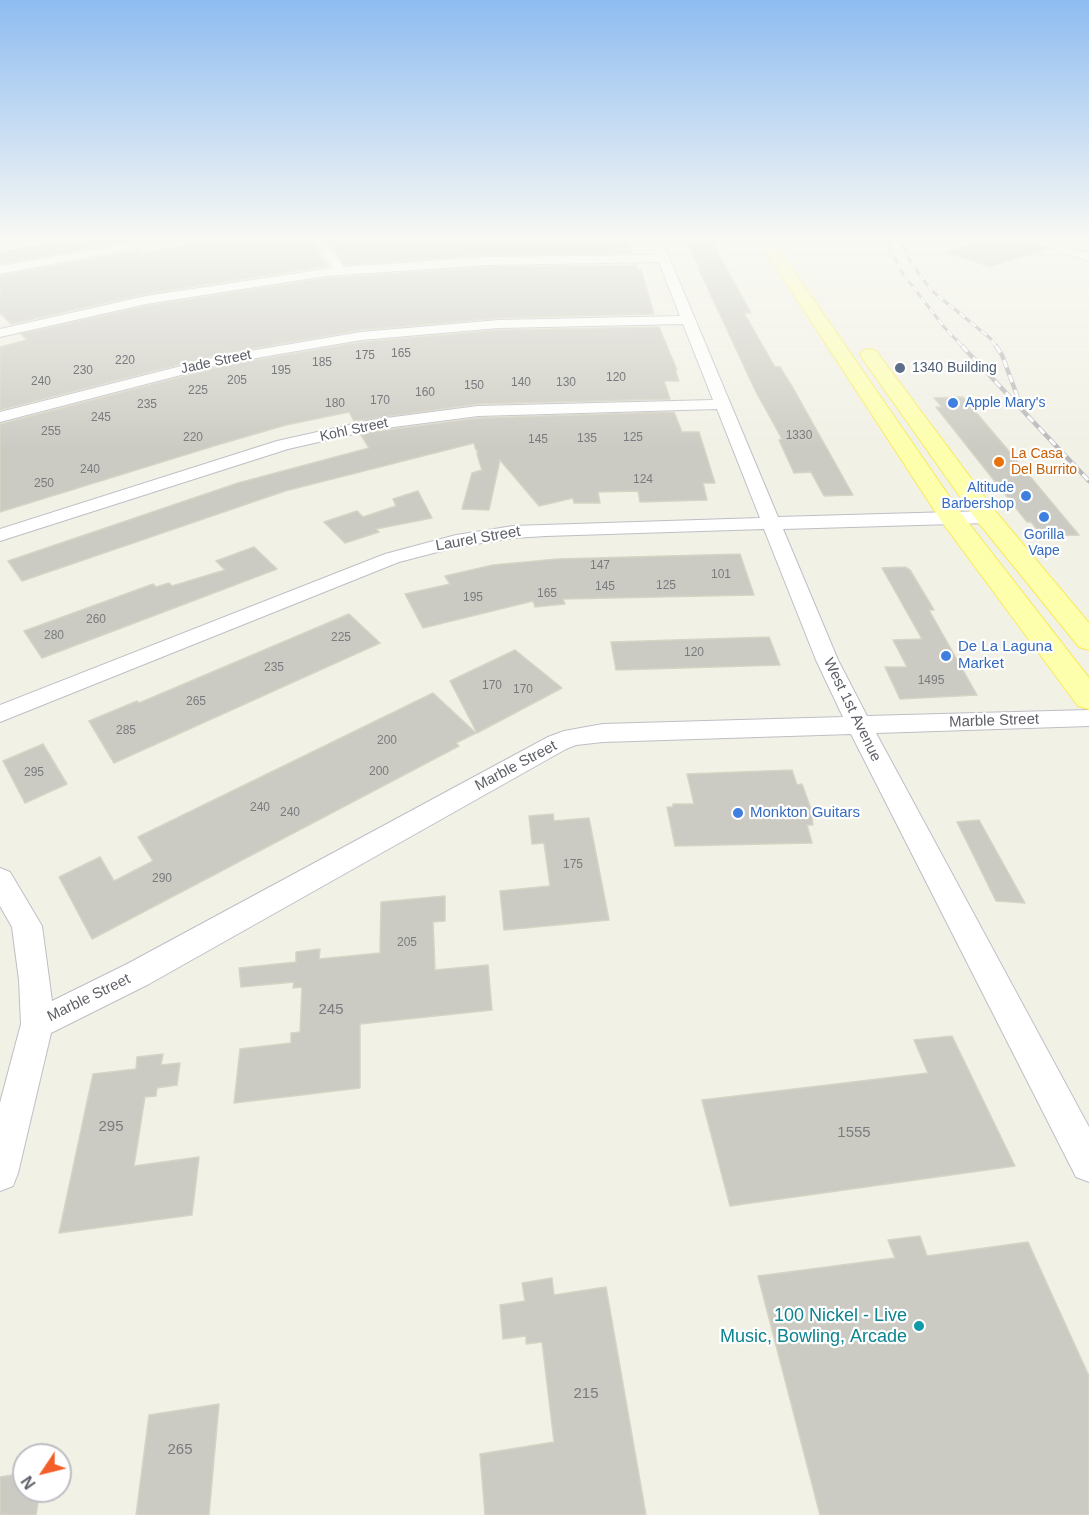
<!DOCTYPE html>
<style>
body{margin:0}
#map{position:relative;width:1089px;height:1515px;overflow:hidden;background:#f1f1e6;font-family:Arial,sans-serif}
canvas{display:block}
.north{position:absolute;left:12px;top:1443px;width:60px;height:60px;box-sizing:border-box;background:#fff;border:2px solid #bfbfc3;border-radius:50%;rotate:235deg;font-size:16px;font-weight:700;line-height:24px;text-align:center;color:#5e6068}
.north::after{content:'';display:block;margin:auto;width:21px;height:27px;background:#f45f29;clip-path:polygon(50% 0,100% 100%,50% 72%,0 100%)}
</style>
<div id="map">
<canvas width="1089" height="1515"></canvas>
<div class="north">N</div>
</div>
<script>
const ctx = document.querySelector('canvas').getContext('2d');
ctx.lineJoin = 'round';
function paint(path, color) { ctx.fillStyle = color; ctx.fill(path, 'evenodd'); }
const toPath = rows => new Path2D(rows.map(r => 'M' + r).join(''));
function stroke(path, color, width, dash) { ctx.strokeStyle = color; ctx.lineWidth = width; ctx.lineCap = dash ? 'butt' : 'round'; ctx.setLineDash(dash || []); ctx.stroke(path); }
function label(font, color, halo, rows, align = 'center') {
  ctx.font = font + ' Arial,sans-serif'; ctx.lineWidth = 4.5; ctx.setLineDash([]); ctx.textBaseline = 'middle'; ctx.strokeStyle = halo; ctx.fillStyle = color; for (const [text, x, y, turn = 0] of rows) {
    ctx.save(); ctx.translate(x, y); ctx.rotate((+turn || 0) * Math.PI / 180); ctx.textAlign = isNaN(turn) ? turn : align; if (halo) ctx.strokeText(text, 0, 0); ctx.fillText(text, 0, 0); ctx.restore();
  }
}
const building = toPath([
 [83,238,125,238,128,241,0,264,0,252,83,238],
 [185,238,309,238,328,266,146,294,11,324,0,313,0,276,140,250,144,253,184,246,185,238],
 [326,238,433,238,433,244,616,239,617,242,628,242,632,253,486,255,345,265,326,238],
 [995,238,1017,238,1046,249,990,267,945,252,995,238],
 [685,240,711,240,751,313,744,313,775,367,780,367,793,388,853,495,824,496,811,472,794,473,779,440,782,439,756,392,700,272,699,266,685,240],
 [636,265,638,270,641,269,654,314,499,318,361,330,221,354,0,410,0,347,27,340,21,334,146,306,326,278,486,267,636,265],
 [659,327,677,370,675,370,679,381,664,381,670,399,478,404,354,421,349,412,286,425,217,445,0,512,0,424,227,365,361,342,499,330,659,327],
 [963,397,1008,450,1079,535,1042,536,1031,522,1027,522,936,407,942,407,934,398,963,397],
 [674,412,682,432,699,432,715,483,703,483,707,500,640,502,638,491,598,492,600,503,574,503,573,498,539,506,500,460,489,510,462,509,472,473,482,470,477,454,478,450,476,450,474,443,285,491,22,581,8,561,238,483,369,448,361,435,371,432,478,418,674,412],
 [418,491,432,518,376,529,379,532,345,543,324,522,357,511,363,517,396,506,393,499,418,491],
 [254,547,277,569,42,658,24,631,153,584,156,587,169,583,172,586,225,570,216,561,254,547],
 [740,554,754,595,563,599,565,604,535,607,533,601,423,628,405,594,450,584,445,576,493,565,558,559,740,554],
 [905,567,910,570,934,610,929,610,977,695,900,699,885,667,907,667,893,640,922,639,882,568,905,567],
 [349,614,380,643,114,763,89,721,137,701,139,703,349,614],
 [769,637,780,665,616,670,611,642,769,637],
 [515,650,562,688,477,733,450,681,515,650],
 [433,693,476,733,456,743,459,746,92,939,59,877,100,857,114,881,153,861,138,837,433,693],
 [43,744,67,784,25,803,3,761,43,744],
 [792,770,797,785,802,784,810,806,813,825,807,825,812,843,675,846,667,807,673,807,673,804,694,804,687,774,792,770],
 [553,814,554,821,589,818,609,920,504,930,500,891,550,886,544,843,532,844,529,816,553,814],
 [979,820,1025,903,996,901,957,822,979,820],
 [445,896,445,921,433,922,435,970,488,965,492,1010,360,1024,360,1088,234,1103,240,1049,291,1043,291,1033,300,1032,302,987,293,988,294,982,241,987,239,968,296,962,296,952,320,949,319,959,380,953,381,902,445,896],
 [952,1036,1015,1166,730,1206,702,1100,928,1073,914,1040,952,1036],
 [163,1054,161,1065,180,1063,177,1085,157,1088,156,1096,145,1097,134,1166,199,1157,192,1215,59,1233,93,1074,136,1069,137,1057,163,1054],
 [920,1236,927,1256,1028,1242,1089,1376,1089,1515,820,1515,758,1276,895,1258,888,1240,920,1236],
 [552,1278,554,1295,606,1287,646,1515,485,1515,480,1454,554,1442,542,1342,526,1344,526,1336,503,1339,500,1305,525,1301,522,1283,552,1278],
 [219,1404,209,1515,136,1515,149,1415,219,1404],
 [24,1473,24,1491,40,1491,36,1515,0,1515,0,1477,24,1473]
]);
const minor = toPath([
 [157,238,181,238,175,241,0,274,0,266,157,238],
 [311,238,323,238,344,267,486,257,656,255,649,238,661,238,778,517,987,511,994,513,996,517,994,521,987,523,783,529,838,660,867,716,1089,710,1089,726,876,733,1089,1127,1089,1182,1076,1177,851,734,603,742,576,745,566,749,149,984,51,1033,18,1173,13,1186,0,1191,0,1103,21,1024,19,980,12,927,0,906,0,868,10,872,42,926,52,1001,127,964,548,737,564,731,603,724,843,717,816,660,764,529,546,536,513,538,457,547,399,562,0,722,0,705,385,554,456,535,513,526,760,518,717,409,478,416,371,430,288,449,0,541,0,529,277,441,371,420,478,406,713,400,683,324,499,328,361,340,227,363,0,422,0,412,221,356,361,332,499,320,680,316,659,262,486,265,326,276,146,304,0,337,0,329,146,296,332,268,321,249,311,238],
 [1019,238,1037,238,1089,253,1089,261,1019,238]
]);
const primary = toPath([
 [757,238,771,238,960,512,1089,678,1089,709,1078,706,942,522,757,238],
 [869,349,876,351,996,512,1089,623,1089,650,1079,647,978,522,860,355,862,351,869,349]
]);
const railFar1 = toPath([
 [885,238,903,274,944,327,964,348],
 [899,238,911,263,931,290,990,338,997,348]
]);
const rail = toPath([
 [962,346,1089,481],
 [996,346,1002,355,1018,398,1024,407]
]);
const markers = [
 [900,368,6,"#5c6f8a"],
 [953,403,6,"#3f7fe0"],
 [999,462,6,"#e8710a"],
 [1026,496,6,"#3f7fe0"],
 [1044,517,6,"#3f7fe0"],
 [946,656,6,"#3f7fe0"],
 [738,813,6,"#3f7fe0"],
 [919,1326,6,"#0f9aa8"]
];
const numberNames = [
 ["165",401,354],
 ["175",365,356],
 ["220",125,361],
 ["185",322,363],
 ["230",83,371],
 ["195",281,371],
 ["120",616,378],
 ["205",237,381],
 ["240",41,382],
 ["140",521,383],
 ["130",566,383],
 ["150",474,386],
 ["225",198,391],
 ["160",425,393],
 ["170",380,401],
 ["180",335,404],
 ["235",147,405],
 ["245",101,418],
 ["255",51,432],
 ["1330",799,436],
 ["220",193,438],
 ["125",633,438],
 ["135",587,439],
 ["145",538,440],
 ["240",90,470],
 ["124",643,480],
 ["250",44,484],
 ["147",600,566],
 ["101",721,575],
 ["125",666,586],
 ["145",605,587],
 ["165",547,594],
 ["195",473,598],
 ["260",96,620],
 ["280",54,636],
 ["225",341,638],
 ["120",694,653],
 ["235",274,668],
 ["1495",931,681],
 ["170",492,686],
 ["170",523,690],
 ["265",196,702],
 ["285",126,731],
 ["200",387,741],
 ["200",379,772],
 ["295",34,773],
 ["240",260,808],
 ["240",290,813],
 ["175",573,865],
 ["290",162,879],
 ["205",407,943]
];
const farStreetnames = [
 ["Jade Street",216,362,-12],
 ["Kohl Street",354,430,-12]
];
const farServicenames = [
 ["1340 Building",912,368]
];
const farShopnames = [
 ["Apple Mary's",965,403],
 ["Altitude",1014,488,"right"],
 ["Barbershop",1014,504,"right"],
 ["Gorilla",1044,535,"center"],
 ["Vape",1044,551,"center"]
];
const farFoodnames = [
 ["La Casa",1011,454],
 ["Del Burrito",1011,470]
];
const streetNames = [
 ["Laurel Street",478,539,-10],
 ["West 1st Avenue",852,710,64],
 ["Marble Street",994,721,-2],
 ["Marble Street",516,766,-28],
 ["Marble Street",89,998,-26]
];
const shopNames = [
 ["De La Laguna",958,647],
 ["Market",958,664],
 ["Monkton Guitars",750,813]
];
const nearNumbernames = [
 ["245",331,1010],
 ["295",111,1127],
 ["1555",854,1133],
 ["215",586,1394],
 ["265",180,1450]
];
const nearCulturenames = [
 ["100 Nickel - Live",907,1316],
 ["Music, Bowling, Arcade",907,1337]
];
paint(building, '#cccbc3');
stroke(building, '#d6d4c4', 1.5);
stroke(minor, '#bebfc6', 2);
stroke(primary, '#faeb56', 2);
paint(minor, '#fff');
paint(primary, '#fdffad');
stroke(railFar1, '#b9b9bb', 3);
stroke(rail, '#b9b9bb', 4.5);
stroke(railFar1, '#fff', 2, [7]);
stroke(rail, '#fff', 3, [8]);
const sky = ctx.createLinearGradient(0, 0, 0, 450);
sky.addColorStop(0, '#8ebcf1');
sky.addColorStop(0.53, '#f9f9f4');
sky.addColorStop(1, '#f9f9f400');
ctx.fillStyle = sky;
ctx.fillRect(0, 0, 1089, 450);
for (const [x, y, r, color] of markers) { const dot = new Path2D(); dot.arc(x, y, r, 0, 2 * Math.PI); ctx.fillStyle = color; ctx.fill(dot); stroke(dot, '#fff', 2); }
label('12px', '#7a7b7f', null, numberNames);
label('14px', '#5e6068', '#fff', farStreetnames);
label('14px', '#4e5e75', '#fff', farServicenames, 'left');
label('14px', '#366cbe', '#fff', farShopnames, 'left');
label('14px', '#c56008', '#fff', farFoodnames, 'left');
label('15px', '#5e6068', '#fff', streetNames);
label('15px', '#366cbe', '#fff', shopNames, 'left');
label('15px', '#7a7b7f', null, nearNumbernames);
label('18px', '#0d838f', '#fff', nearCulturenames, 'right');
</script>
